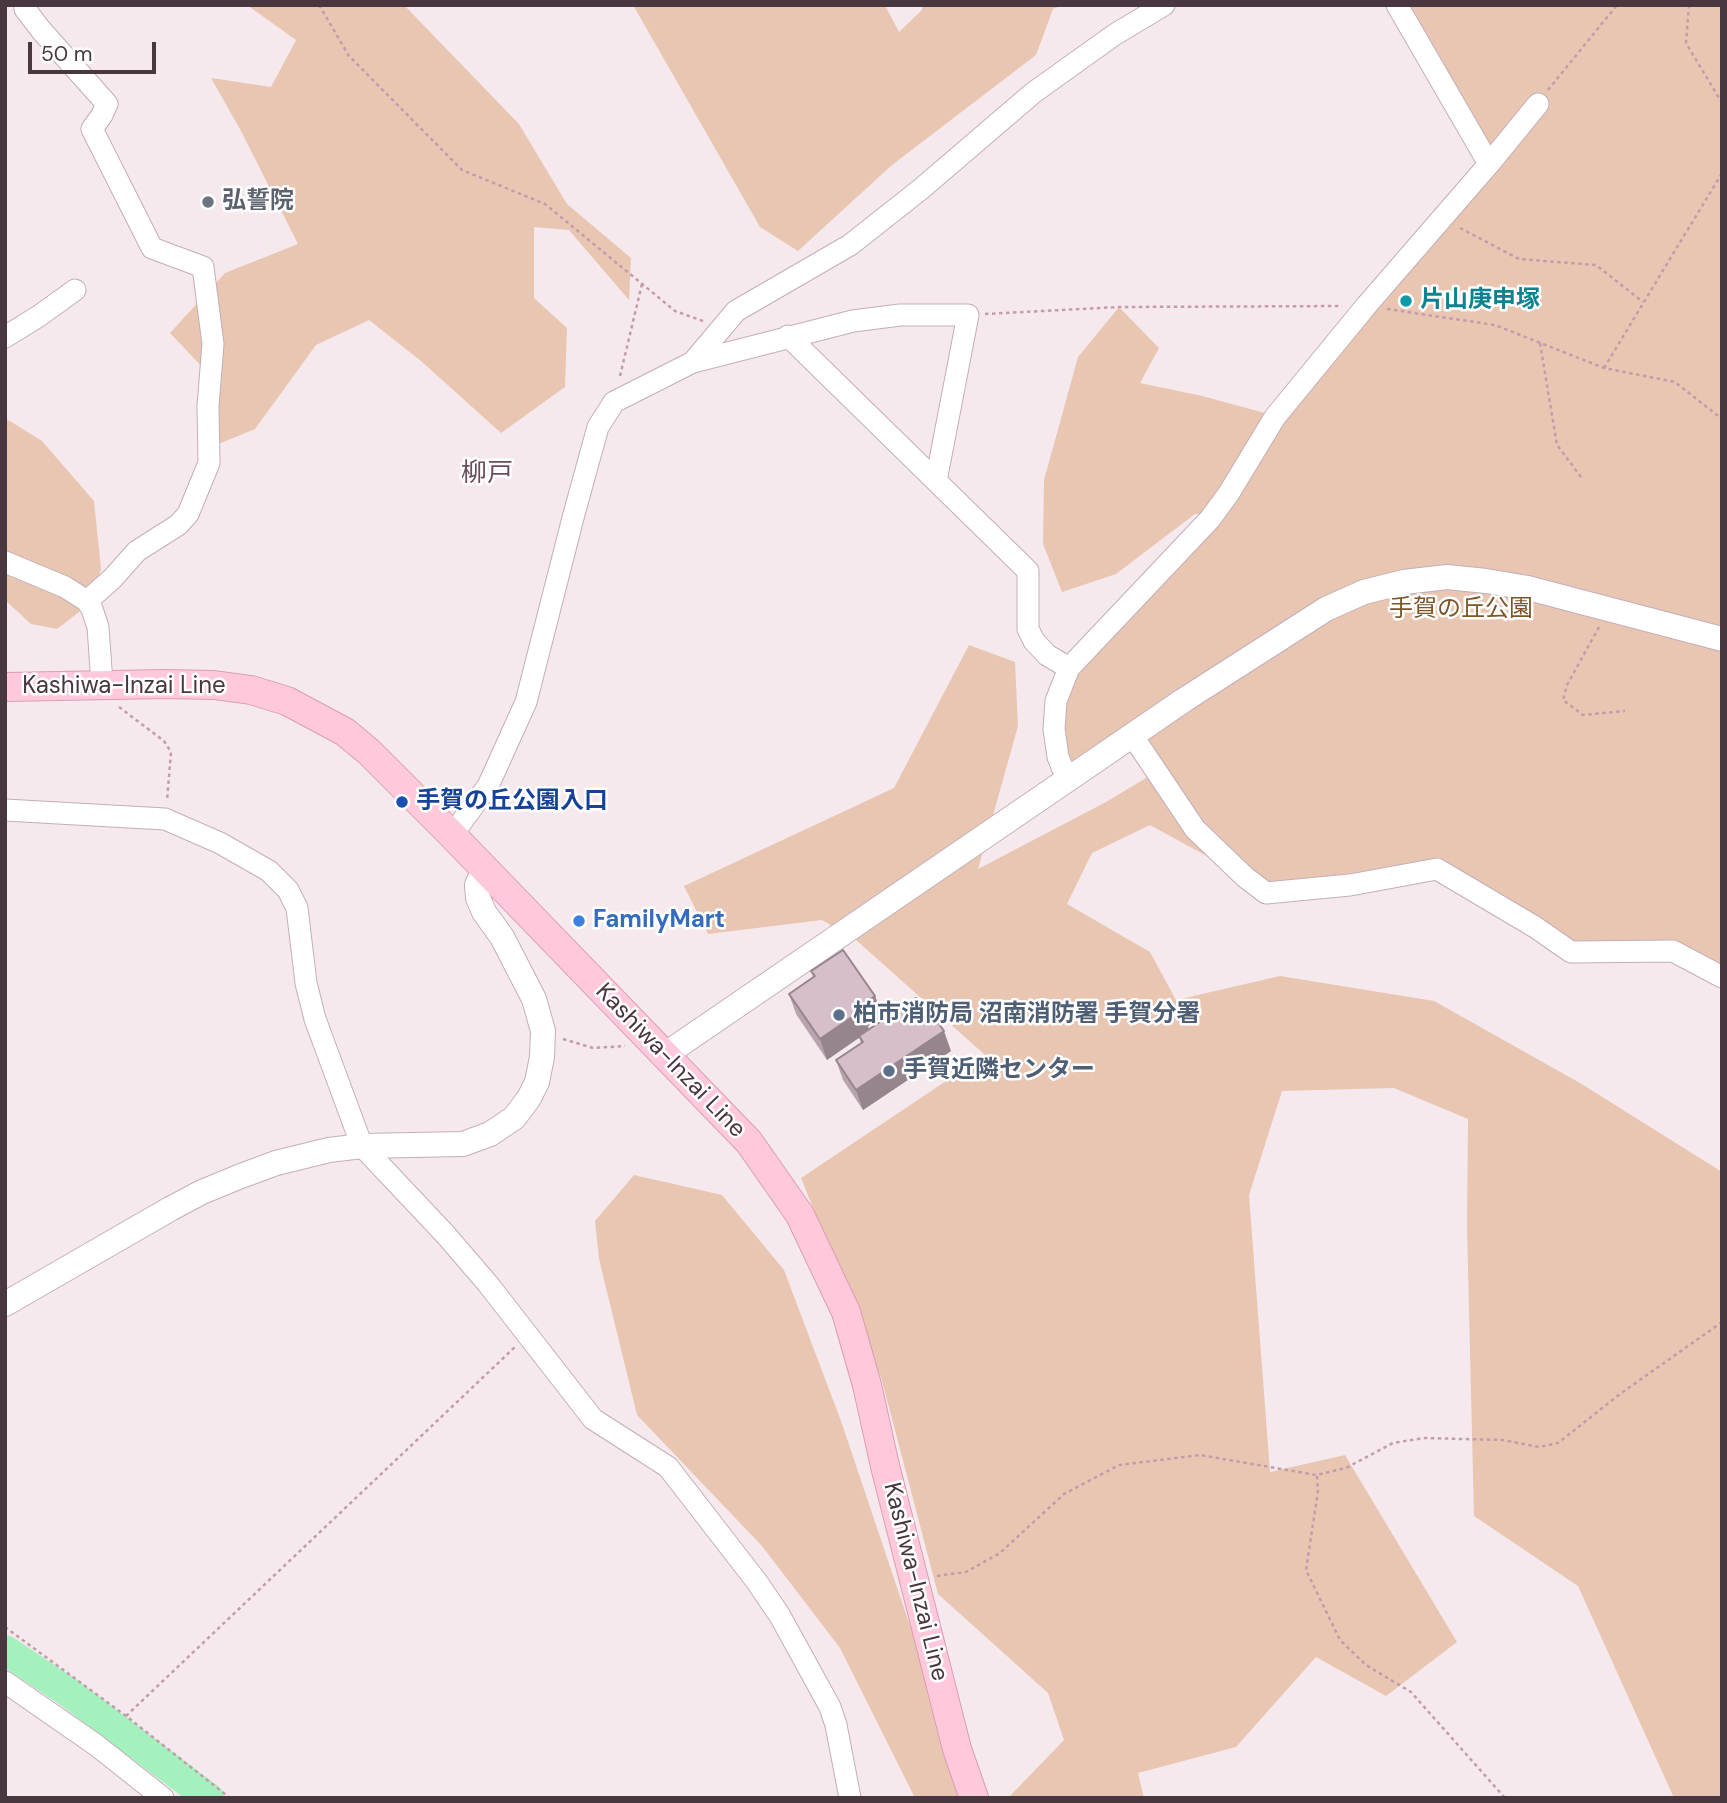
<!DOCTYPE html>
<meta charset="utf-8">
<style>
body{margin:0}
#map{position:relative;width:1727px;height:1803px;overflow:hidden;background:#f5e9ee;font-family:"DM Sans",sans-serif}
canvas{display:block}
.frame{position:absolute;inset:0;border:7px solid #49373f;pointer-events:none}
.scale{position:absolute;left:28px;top:42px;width:128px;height:32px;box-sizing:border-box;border:4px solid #49373f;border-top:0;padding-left:9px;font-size:21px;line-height:24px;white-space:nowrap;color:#49373f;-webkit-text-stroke:5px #fff;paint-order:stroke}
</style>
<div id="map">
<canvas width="1727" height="1803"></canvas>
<div class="frame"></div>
<div class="scale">50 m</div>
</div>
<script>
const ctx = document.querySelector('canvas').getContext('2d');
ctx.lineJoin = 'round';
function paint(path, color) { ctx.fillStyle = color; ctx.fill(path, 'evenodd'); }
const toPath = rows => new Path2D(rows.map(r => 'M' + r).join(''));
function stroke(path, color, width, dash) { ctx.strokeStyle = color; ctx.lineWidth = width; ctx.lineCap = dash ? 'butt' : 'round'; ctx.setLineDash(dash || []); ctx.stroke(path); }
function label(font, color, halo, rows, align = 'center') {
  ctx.font = font + ' "DM Sans","Noto Sans JP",sans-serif'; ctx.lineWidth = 5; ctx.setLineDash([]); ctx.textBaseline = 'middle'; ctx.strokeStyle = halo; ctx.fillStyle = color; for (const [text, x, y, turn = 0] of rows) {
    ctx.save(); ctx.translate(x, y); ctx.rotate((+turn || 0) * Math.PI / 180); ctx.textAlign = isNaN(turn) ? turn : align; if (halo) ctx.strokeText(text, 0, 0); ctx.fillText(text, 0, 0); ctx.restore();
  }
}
const green = toPath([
 [247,5,404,5,519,124,567,204,631,258,629,300,569,230,534,227,534,298,567,328,565,387,501,433,421,361,369,320,316,345,255,429,216,445,207,372,170,333,225,273,298,244,241,131,211,78,271,87,296,40],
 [633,5,885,5,899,32,922,10,923,5,1063,5,1053,9,1036,55,892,165,798,251,760,227],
 [1397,5,1722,5,1722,977,1689,960,1571,952,1437,869,1266,893,1245,877,1150,825,1092,853,1067,904,1150,952,1176,1000,1280,976,1434,1001,1580,1083,1722,1172,1722,1798,1674,1798,1578,1586,1474,1516,1467,1227,1468,1119,1394,1088,1282,1091,1249,1195,1270,1472,1345,1455,1457,1642,1386,1696,1316,1657,1236,1747,1138,1773,1144,1798,1008,1798,1064,1740,1048,1693,938,1594,881,1377,801,1178,985,1055,856,940,822,920,708,934,684,886,894,788,969,645,1015,662,1018,726,978,869,1106,802,1156,772,1132,735,1067,779,1061,687,1214,513,1195,514,1116,574,1062,592,1043,544,1044,480,1078,357,1119,307,1159,348,1140,383,1202,396,1276,416,1489,164],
 [5,418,42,441,94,501,101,569,92,602,57,629,31,624,5,600],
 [634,1175,722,1195,784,1270,841,1421,968,1798,915,1798,840,1648,762,1546,637,1415,599,1259,595,1221]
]);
const river = toPath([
 [5,1650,68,1692,209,1798]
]);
const path = toPath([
 [319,5,349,56,462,170,545,204,675,311,703,321],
 [1689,5,1686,43,1722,103],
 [1548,90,1617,5],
 [1460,228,1519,259,1596,265,1643,302],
 [1387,309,1495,325,1604,368,1675,382,1722,419],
 [985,314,1119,307,1342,306],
 [1540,343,1557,445,1581,477],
 [1604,368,1722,173],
 [620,376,642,284],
 [1599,627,1567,685,1563,700,1583,715,1625,711],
 [119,707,164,741,171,752,167,801],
 [563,1039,593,1048,625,1046],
 [1317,1476,1318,1491,1306,1570,1340,1640,1366,1665,1411,1692,1505,1798],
 [937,1576,966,1572,1000,1553,1064,1494,1119,1465,1200,1455,1316,1475,1346,1468,1393,1443,1424,1438,1503,1440,1539,1447,1558,1443,1620,1394,1722,1322],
 [5,1627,126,1716,230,1798],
 [126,1716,515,1347]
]);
const minor = toPath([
 [25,5,25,9,41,30,107,104,102,115,92,129,152,248,203,267,213,344,208,406,209,463,188,514,178,525,137,551,112,579,87,601,92,609,98,627,102,683],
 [1397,5,1489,164,1538,104],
 [788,336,1028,571,1028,629,1034,641,1047,655,1069,668],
 [5,337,39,316,75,290],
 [693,362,853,321,900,315,968,315,936,481],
 [5,562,65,587,87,601],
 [1132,735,1195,829,1245,877,1266,893,1350,885,1437,869,1535,927,1571,952,1673,951,1722,977],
 [1067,779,1058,757,1054,729,1056,701,1069,668,1210,519,1229,493,1275,417,1366,306,1489,164],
 [5,810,165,819,220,843,269,871,288,890,297,908,306,983,315,1019,362,1146,445,1234,488,1284,593,1419,668,1467,757,1582,780,1616,830,1707,836,1725,850,1798],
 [452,835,488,786,526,702,574,514,598,427,614,402,693,362,736,311,850,245,921,189,1033,93,1114,35,1164,5],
 [5,1682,96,1745,163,1798]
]);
const tertiary = toPath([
 [666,1054,1184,700,1326,609,1364,592,1404,582,1447,577,1486,581,1528,588,1722,639],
 [5,1304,170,1209,202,1192,241,1176,276,1163,329,1150,362,1146,463,1144,490,1134,514,1118,529,1098,537,1082,542,1057,543,1031,534,999,502,937,484,912,478,898,477,885,484,869]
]);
const secondary = toPath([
 [5,687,165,684,214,685,251,690,287,701,345,732,369,752,452,835,749,1142,800,1215,846,1312,867,1385,885,1466,957,1749,974,1798]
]);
const wall = toPath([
 [811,971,875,996,882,1016,868,1026,869,1030,951,1051,863,1110,843,1080,836,1060,861,1043,859,1037,827,1060,796,1014,789,994,813,977]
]);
const shadedWall = toPath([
 [875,996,882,1016,868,1026,869,1031,827,1060,820,1039,859,1007],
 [944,1031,951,1051,863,1110,856,1090]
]);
const building = toPath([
 [843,950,875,996,859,1007,862,1010,820,1039,789,994,815,976,811,971,843,950],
 [916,998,927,1014,930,1011,944,1031,856,1090,836,1060,863,1042,859,1036,916,998]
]);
const markers = [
 [208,202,7,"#6b7280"],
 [1406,301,7,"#0f9aa8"],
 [402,802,7,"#1a4fb4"],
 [579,921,7,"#3f7fe0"],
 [839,1015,7,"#5c6f8a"],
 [889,1071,7,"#5c6f8a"]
];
const worshipNames = [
 ["弘誓院",222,202]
];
const cultureNames = [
 ["片山庚申塚",1420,301]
];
const parkNames = [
 ["手賀の丘公園",1461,610]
];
const streetNames = [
 ["Kashiwa-Inzai Line",124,687],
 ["Kashiwa-Inzai Line",670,1061,46],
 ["Kashiwa-Inzai Line",915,1582,76]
];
const transitNames = [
 ["手賀の丘公園入口",416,802]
];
const shopNames = [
 ["FamilyMart",593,921]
];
const serviceNames = [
 ["柏市消防局 沼南消防署 手賀分署",853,1015],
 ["手賀近隣センター",903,1071]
];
const neighbourhoodNames = [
 ["柳戸",487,474]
];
paint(green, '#e9c6b2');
stroke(river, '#a5f1be', 30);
stroke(minor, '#c3aeb8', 23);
stroke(tertiary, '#c3aeb8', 26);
stroke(secondary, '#db9db2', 30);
stroke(path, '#c29cad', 2.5, [3.5, 3.5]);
stroke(minor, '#fff', 21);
stroke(tertiary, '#fff', 24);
stroke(secondary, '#ffc9db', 28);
paint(wall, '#b8a3ae');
paint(shadedWall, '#96858d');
paint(building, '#d6beca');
stroke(building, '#96858d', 2);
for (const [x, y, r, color] of markers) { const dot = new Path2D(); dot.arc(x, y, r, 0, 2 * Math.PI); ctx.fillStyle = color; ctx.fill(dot); stroke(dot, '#fff', 2.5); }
label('bold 24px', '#5b616d', '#fff', worshipNames, 'left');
label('bold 24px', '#0d838f', '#fff', cultureNames, 'left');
label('24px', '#7c5529', '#fff', parkNames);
label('24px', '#49373f', '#fff', streetNames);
label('bold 24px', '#164399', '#fff', transitNames, 'left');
label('bold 24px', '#366cbe', '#fff', shopNames, 'left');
label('bold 24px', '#4e5e75', '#fff', serviceNames, 'left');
label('26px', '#6b4e5d', '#fff', neighbourhoodNames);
</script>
